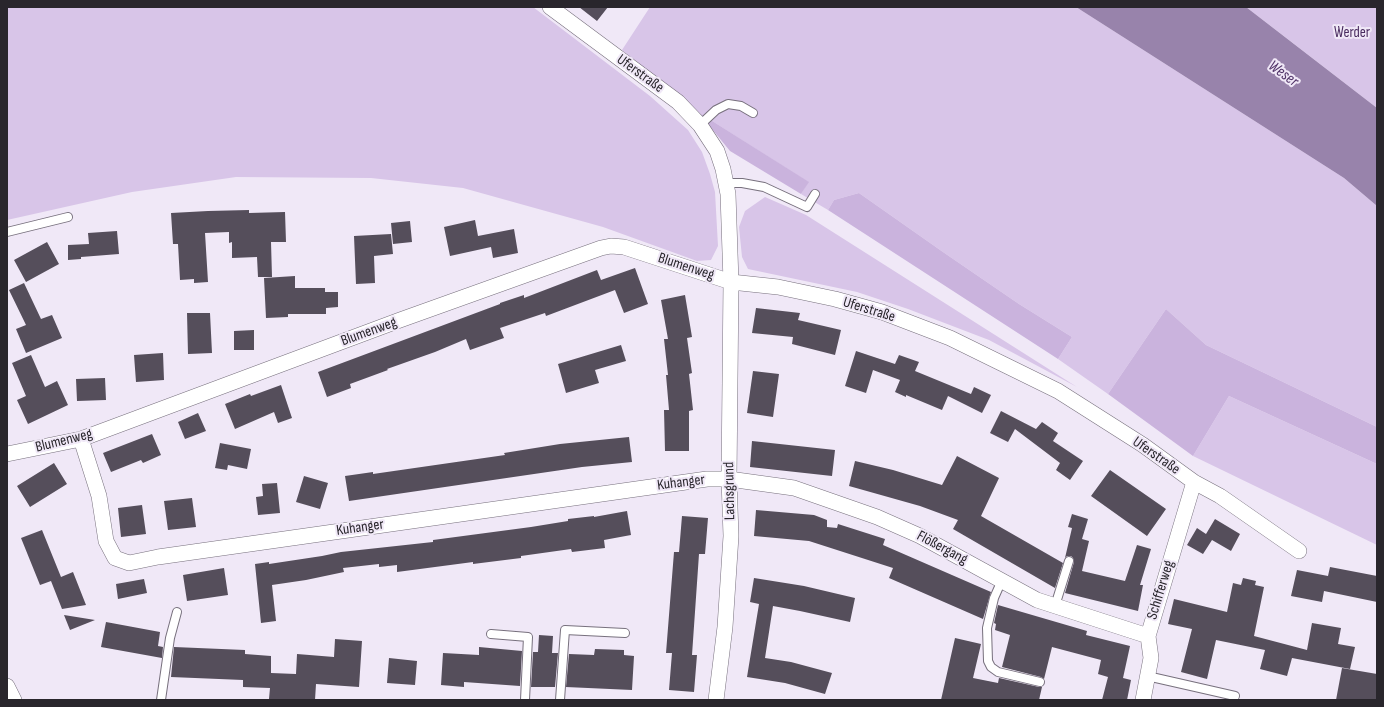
<!DOCTYPE html>
<meta charset="utf-8">
<style>
body{margin:0}
#map{position:relative;width:1384px;height:707px;overflow:hidden;background:#f0e8f7;font-family:"Sofia Sans Condensed",sans-serif}
canvas{display:block}
.frame{position:absolute;inset:0;border:8px solid #29262c;pointer-events:none}
</style>
<div id="map">
<canvas width="1384" height="707"></canvas>
<div class="frame"></div>
</div>
<script>
const ctx = document.querySelector('canvas').getContext('2d');
ctx.lineJoin = 'round';
function paint(path, color) { ctx.fillStyle = color; ctx.fill(path, 'evenodd'); }
const toPath = rows => new Path2D(rows.map(r => 'M' + r).join(''));
function stroke(path, color, width, dash) { ctx.strokeStyle = color; ctx.lineWidth = width; ctx.lineCap = dash ? 'butt' : 'round'; ctx.setLineDash(dash || []); ctx.stroke(path); }
function label(font, color, halo, rows, align = 'center') {
  ctx.font = font + ' "Sofia Sans Condensed",sans-serif'; ctx.lineWidth = 4; ctx.setLineDash([]); ctx.textBaseline = 'middle'; ctx.strokeStyle = halo; ctx.fillStyle = color; for (const [text, x, y, turn = 0] of rows) {
    ctx.save(); ctx.translate(x, y); ctx.rotate((+turn || 0) * Math.PI / 180); ctx.textAlign = isNaN(turn) ? turn : align; if (halo) ctx.strokeText(text, 0, 0); ctx.fillText(text, 0, 0); ctx.restore();
  }
}
const green = toPath([
 [7,7,533,7,650,96,688,130,702,152,710,174,715,192,718,246,711,260,697,261,603,227,463,188,371,178,236,177,132,192,7,220],
 [650,7,1076,7,1344,178,1377,206,1377,427,1206,345,1166,309,1108,394,1058,359,1072,337,1019,304,943,252,859,193,834,200,828,210,801,194,808,182,698,112,622,50],
 [1246,7,1377,7,1377,108,1289,40],
 [765,197,806,215,1077,387,989,340,908,309,857,292,748,269,742,257,739,227,745,211],
 [1229,396,1377,464,1377,545,1193,456]
]);
const forest = toPath([
 [698,112,809,182,801,194,730,151],
 [859,193,943,252,1019,304,1072,337,1058,359,828,210,834,200],
 [1166,309,1206,345,1377,427,1377,464,1229,396,1193,456,1108,394]
]);
const water = toPath([
 [1076,7,1246,7,1377,108,1377,206,1344,178]
]);
const building = toPath([
 [579,7,608,7,597,21],
 [249,210,249,213,285,212,286,242,271,242,272,277,258,277,257,257,232,258,232,242,229,243,229,232,205,233,208,282,194,283,194,279,180,280,178,244,173,244,171,213,208,211],
 [475,220,478,236,514,229,518,253,493,258,491,247,450,256,444,227],
 [410,221,412,242,393,244,391,223],
 [117,231,119,254,81,257,81,259,68,260,68,245,89,244,88,233],
 [391,234,393,254,374,256,375,283,356,284,354,236],
 [47,242,59,264,26,282,14,260],
 [635,268,648,304,624,313,615,290,546,316,545,313,500,328,504,338,470,350,466,339,435,352,387,369,388,370,350,384,351,388,327,397,318,372,500,304,500,303,524,295,524,298,597,270,601,280],
 [295,276,295,288,325,288,325,292,338,292,338,307,326,308,326,314,288,314,288,317,266,318,264,278],
 [24,283,41,319,52,315,62,338,26,353,16,329,26,325,9,290],
 [685,295,692,337,687,338,692,373,689,374,693,410,689,411,689,451,665,451,664,410,669,410,666,375,668,375,664,339,668,339,661,300],
 [756,308,800,313,798,320,841,330,835,355,792,344,793,337,752,333],
 [187,313,210,313,212,353,188,354],
 [254,330,254,350,234,350,234,331],
 [621,345,626,361,595,370,599,383,566,393,558,364],
 [856,351,895,364,899,355,919,362,915,371,971,394,974,387,991,395,982,413,948,396,942,410,906,395,906,397,895,392,900,380,873,370,866,393,845,386],
 [163,353,164,380,136,382,134,355],
 [31,355,45,387,57,381,68,405,28,424,17,400,26,396,12,363],
 [753,371,779,374,773,417,747,413],
 [105,378,106,400,77,401,76,379],
 [281,385,292,418,278,423,274,412,235,429,225,404,250,394,251,396],
 [1001,411,1036,429,1042,422,1058,433,1053,441,1083,461,1070,480,1056,470,1060,463,1015,429,1008,442,990,433],
 [198,413,206,431,185,439,178,422],
 [152,434,161,455,143,463,141,460,111,472,103,453],
 [629,437,632,462,582,467,349,501,345,476,373,472,373,474,505,455,504,453,560,444],
 [752,441,835,450,832,476,750,467],
 [220,443,251,449,247,469,228,465,227,470,215,468],
 [957,456,999,478,981,516,1063,563,1055,588,953,529,958,520,920,506,849,486,855,461,893,470,942,485],
 [54,463,67,484,30,507,17,486],
 [1110,470,1166,509,1147,536,1091,496],
 [304,476,328,483,320,509,296,502],
 [277,483,280,513,258,515,256,497,263,496,262,484],
 [192,498,196,527,168,530,164,501],
 [142,505,146,534,121,537,118,508],
 [756,510,814,515,827,520,827,527,837,528,838,524,885,539,883,545,991,592,983,619,889,578,893,568,809,541,754,536],
 [627,511,631,535,604,540,605,548,572,552,571,549,521,556,521,558,473,564,473,562,397,572,397,565,379,567,379,564,343,568,344,572,306,580,272,585,276,621,261,623,255,564,269,562,269,564,322,556,341,552,433,542,433,540,531,527,568,521,568,519,594,516,594,517],
 [1072,514,1088,519,1082,539,1089,541,1082,571,1125,581,1137,545,1151,549,1140,585,1143,585,1138,611,1065,593,1074,562,1073,558,1071,556,1067,556,1065,558,1072,528,1068,527],
 [682,516,708,518,705,554,699,554,692,655,697,655,694,692,669,690,672,653,666,653,674,552,679,552],
 [1215,519,1240,534,1231,551,1212,540,1203,554,1187,545,1197,528,1206,534],
 [42,530,61,577,73,572,86,605,62,609,51,581,40,585,21,538],
 [1330,567,1377,576,1377,602,1324,591,1322,602,1291,596,1297,570,1328,576],
 [224,568,228,595,187,601,183,575],
 [754,578,804,586,855,598,850,622,800,611,773,606,765,658,791,662,832,673,825,694,785,683,747,677,759,604,750,602],
 [1243,578,1256,581,1255,585,1264,587,1254,636,1307,650,1312,623,1341,628,1338,644,1355,647,1350,669,1292,658,1287,676,1260,669,1265,650,1216,640,1207,679,1181,672,1192,629,1168,624,1174,599,1227,612,1233,583,1241,585],
 [144,579,147,593,118,599,116,584],
 [998,605,1087,631,1086,635,1130,646,1123,678,1131,680,1127,700,1102,700,1108,677,1098,674,1101,660,1052,647,1044,679,1041,677,1002,667,1010,635,995,630,996,624,994,623],
 [64,615,95,620,70,630],
 [106,622,160,632,158,646,163,647,162,658,101,647],
 [539,635,553,636,552,653,558,653,555,687,531,687,533,652,538,652],
 [955,638,981,644,973,678,998,683,999,678,1039,687,1042,687,1039,700,941,700],
 [335,639,362,641,359,687,316,684,315,700,269,699,270,688,243,687,243,680,171,677,174,647,245,650,245,654,271,656,271,673,296,674,297,654,334,657],
 [479,647,522,651,520,686,464,682,464,687,441,685,443,653,479,655],
 [595,649,624,650,624,655,634,656,632,690,566,687,569,654,594,655],
 [389,658,417,661,415,685,387,683],
 [1342,668,1377,674,1377,700,1336,700]
]);
const service = toPath([
 [700,125,716,110,728,104,741,106,753,113],
 [726,183,742,183,764,187,807,207,815,194],
 [7,232,68,217],
 [1002,580,994,598,987,628,988,661,991,667,998,672,1040,682],
 [1055,606,1069,561],
 [491,634,528,637,525,700],
 [1147,676,1235,696],
 [161,700,170,638,177,612],
 [560,700,565,630,625,633]
]);
const minor = toPath([
 [550,7,678,102,700,125,717,151,723,169,728,194,731,282,729,479,731,536,725,627,716,700],
 [81,439,99,496,106,541,115,558,129,563,158,557,707,479,729,479,794,488,877,517,920,536,1037,600,1148,636],
 [7,454,81,439,400,320,601,248,611,246,624,247,731,282,778,287,835,299,882,312,950,338,1058,391,1143,445,1194,482,1220,496,1299,551],
 [7,686,14,700],
 [1143,700,1151,658,1148,636,1194,482]
]);
const parkNames = [
 ["Werder",1352,33]
];
const streetNames = [
 ["Uferstraße",640,74,36],
 ["Blumenweg",686,267,18],
 ["Uferstraße",869,310,17],
 ["Blumenweg",369,332,-20],
 ["Blumenweg",64,441,-14],
 ["Uferstraße",1156,456,35],
 ["Kuhanger",681,483,-7],
 ["Lachsgrund",730,491,-91],
 ["Kuhanger",360,528,-8],
 ["Flößergang",942,548,28],
 ["Schifferweg",1161,590,-73]
];
const waterNames = [
 ["Weser",1283,74,36]
];
paint(green, '#d8c5e8');
paint(forest, '#cab3dd');
paint(water, '#9883ab');
paint(building, '#554e5b');
stroke(service, '#77707d', 10);
stroke(minor, '#77707d', 16);
stroke(service, '#fff', 8);
stroke(minor, '#fff', 15);
label('15px', '#492b5f', '#f0e8f7', parkNames);
label('15px', '#29262c', '#f0e8f7', streetNames);
label('italic 16px', '#523469', '#f0e8f7', waterNames);
</script>
